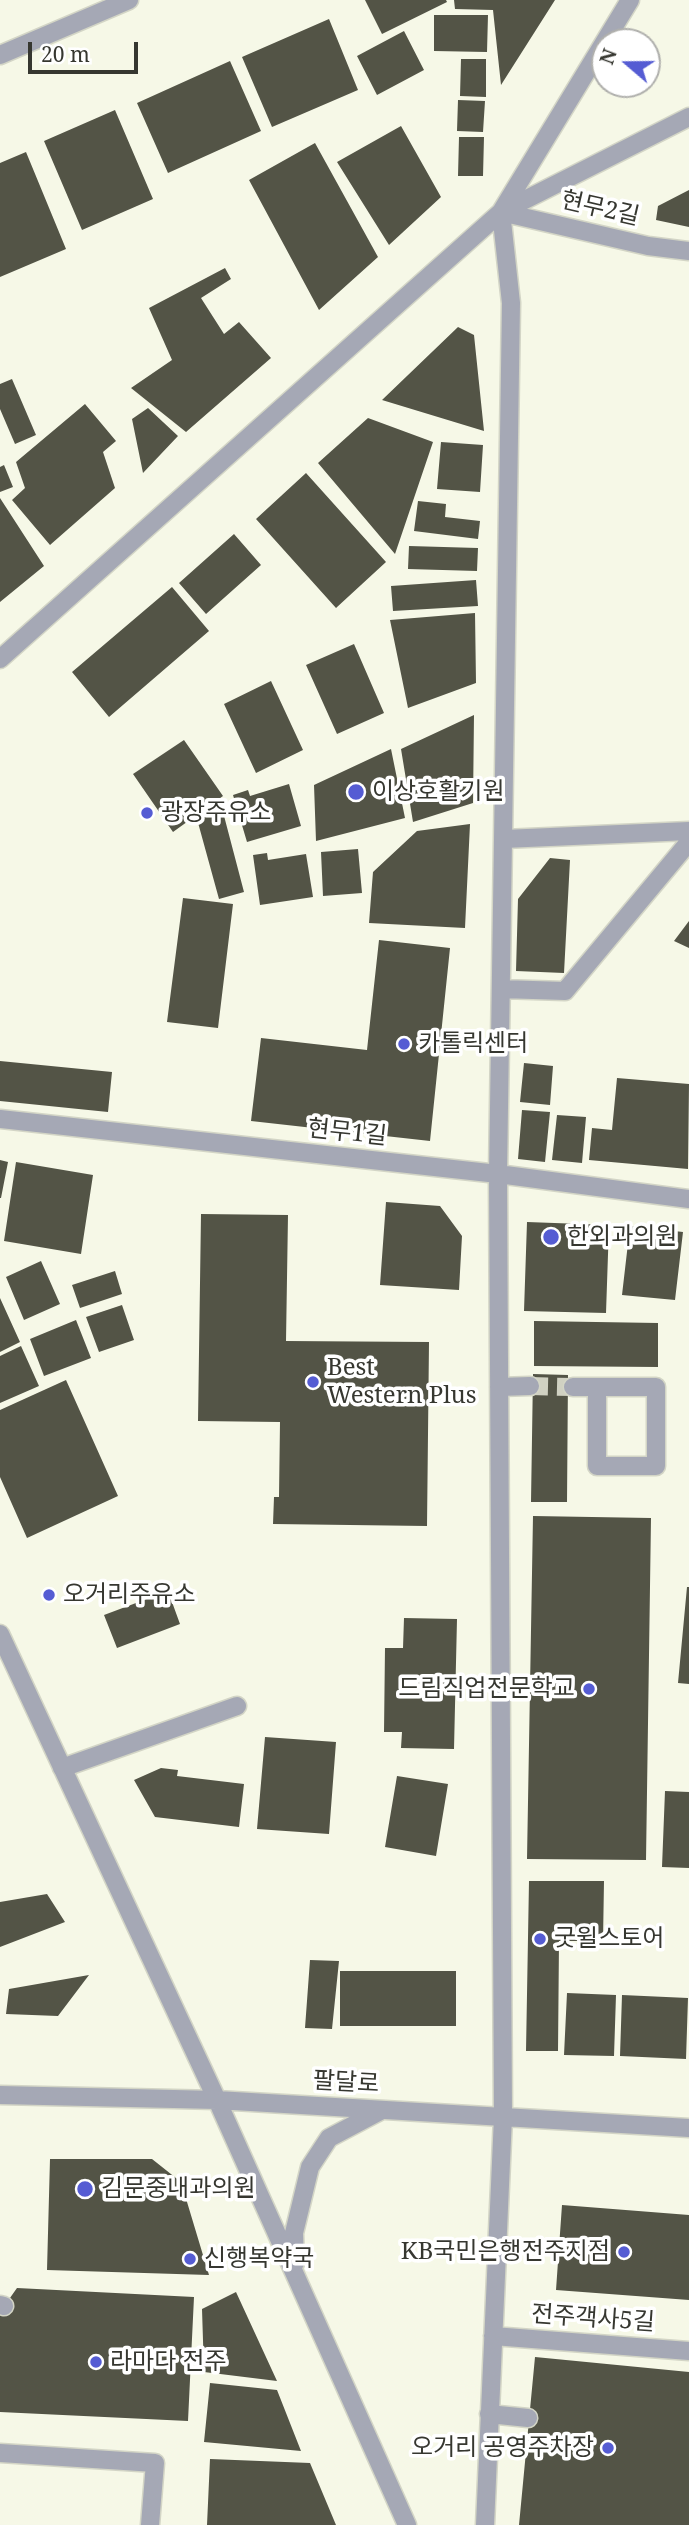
<!DOCTYPE html>
<meta charset="utf-8">
<style>
body{margin:0}
#map{position:relative;width:689px;height:2525px;overflow:hidden;background:#f6f8e7;font-family:"Noto Serif",serif}
canvas{display:block}
.north{position:absolute;left:591px;top:28px;width:70px;height:70px;box-sizing:border-box;background:#fff;border:2px solid #afafac;border-radius:50%;rotate:290deg;font-size:19px;font-weight:700;line-height:28px;text-align:center;color:#363730}
.north::after{content:'';display:block;margin:auto;width:24px;height:32px;background:#555cd3;clip-path:polygon(50% 0,100% 100%,50% 72%,0 100%)}
.scale{position:absolute;left:28px;top:42px;width:110px;height:32px;box-sizing:border-box;border:4px solid #363730;border-top:0;padding-left:9px;font-size:21px;line-height:24px;white-space:nowrap;color:#363730;-webkit-text-stroke:5px #fff;paint-order:stroke}
</style>
<div id="map">
<canvas width="689" height="2525"></canvas>
<div class="north">N</div>
<div class="scale">20 m</div>
</div>
<script>
const ctx = document.querySelector('canvas').getContext('2d');
ctx.lineJoin = 'round';
function paint(path, color) { ctx.fillStyle = color; ctx.fill(path, 'evenodd'); }
const toPath = rows => new Path2D(rows.map(r => 'M' + r).join(''));
function stroke(path, color, width, dash) { ctx.strokeStyle = color; ctx.lineWidth = width; ctx.lineCap = dash ? 'butt' : 'round'; ctx.setLineDash(dash || []); ctx.stroke(path); }
function label(font, color, halo, rows, align = 'center') {
  ctx.font = font + ' "Noto Serif","Noto Sans KR",serif'; ctx.lineWidth = 7; ctx.setLineDash([]); ctx.textBaseline = 'middle'; ctx.strokeStyle = halo; ctx.fillStyle = color; for (const [text, x, y, turn = 0] of rows) {
    ctx.save(); ctx.translate(x, y); ctx.rotate((+turn || 0) * Math.PI / 180); ctx.textAlign = isNaN(turn) ? turn : align; if (halo) ctx.strokeText(text, 0, 0); ctx.fillText(text, 0, 0); ctx.restore();
  }
}
const building = toPath([
 [365,0,446,0,447,2,382,34],
 [454,0,555,0,501,85,493,10,455,9],
 [434,15,488,15,487,52,434,51],
 [329,19,358,90,272,127,242,57],
 [404,31,424,70,377,95,357,56],
 [461,59,486,59,486,97,460,96],
 [230,61,261,131,168,173,137,103],
 [458,100,485,101,483,132,457,131],
 [115,110,153,199,82,230,44,141],
 [401,126,441,197,389,245,337,162],
 [459,137,484,137,483,176,458,176],
 [315,143,378,257,319,310,249,180],
 [26,152,66,249,0,277,0,163],
 [689,190,689,227,656,220,658,206],
 [225,268,231,279,201,298,224,334,239,322,271,358,186,432,131,388,172,360,149,308],
 [458,327,474,335,484,431,382,400],
 [12,379,36,435,15,444,0,409,0,384],
 [85,404,116,441,103,452,115,488,50,545,12,500,25,488,16,462],
 [148,408,178,436,143,473,132,419],
 [368,418,433,442,395,554,318,463],
 [441,442,483,445,480,492,437,489],
 [4,465,13,487,0,492,0,467],
 [306,473,386,562,336,608,256,519],
 [0,498,44,566,0,602],
 [418,501,446,504,445,517,480,521,478,539,414,531],
 [234,534,261,565,206,614,179,583],
 [409,546,478,548,477,571,408,569],
 [476,580,478,606,393,611,391,586],
 [172,587,209,631,109,717,72,672],
 [475,613,476,683,408,708,390,620],
 [354,644,384,713,337,734,306,665],
 [271,681,303,750,256,773,224,704],
 [474,715,473,803,413,822,401,749],
 [184,740,223,796,173,832,133,774],
 [391,749,405,818,316,841,314,785],
 [289,784,301,826,247,842,233,795,248,790,250,796],
 [223,812,244,892,219,899,197,819],
 [470,824,465,928,369,923,373,872,417,831],
 [358,849,362,893,323,896,321,852],
 [267,853,268,860,306,854,313,897,260,905,253,855],
 [550,858,570,860,564,973,516,971,518,899],
 [183,898,233,904,218,1028,167,1022],
 [689,921,689,948,674,941],
 [379,940,450,948,430,1141,251,1121,261,1038,367,1050],
 [0,1061,112,1072,108,1112,0,1101],
 [524,1063,553,1066,550,1105,520,1102],
 [617,1078,689,1084,688,1169,589,1160,592,1128,612,1130],
 [522,1110,550,1112,545,1162,518,1159],
 [557,1115,586,1117,582,1163,552,1160],
 [0,1160,8,1162,1,1198,0,1198],
 [16,1162,93,1175,81,1254,4,1241],
 [386,1202,440,1206,462,1236,459,1290,380,1285],
 [201,1214,288,1215,286,1341,429,1342,427,1526,273,1524,274,1497,279,1497,280,1422,198,1421],
 [527,1222,609,1225,606,1313,524,1311],
 [630,1226,683,1232,675,1300,622,1295],
 [41,1261,60,1304,24,1320,6,1277],
 [115,1271,122,1294,80,1308,72,1285],
 [0,1298,20,1342,0,1352],
 [122,1305,134,1340,99,1352,86,1317],
 [76,1320,91,1358,44,1376,30,1339],
 [534,1321,658,1323,658,1367,534,1366],
 [21,1346,39,1386,0,1403,0,1356],
 [533,1374,568,1375,567,1502,531,1502],
 [66,1380,118,1496,27,1538,0,1477,0,1410],
 [533,1516,651,1518,646,1860,527,1859],
 [687,1587,689,1587,689,1684,678,1683],
 [168,1591,180,1624,117,1648,104,1615],
 [404,1618,457,1619,454,1749,401,1748,402,1732,384,1732,385,1648,403,1648],
 [265,1737,336,1742,329,1834,257,1829],
 [161,1768,178,1770,177,1776,244,1784,239,1827,155,1817,134,1780],
 [397,1776,448,1784,436,1856,385,1847],
 [665,1791,689,1792,689,1868,662,1867],
 [529,1881,604,1881,603,1941,559,1941,558,2051,526,2051],
 [47,1894,65,1922,0,1947,0,1902],
 [310,1960,339,1961,332,2029,305,2028],
 [340,1971,456,1971,456,2026,340,2026],
 [89,1975,58,2016,6,2014,9,1989],
 [567,1993,616,1995,614,2056,564,2055],
 [622,1995,688,1998,686,2059,620,2056],
 [50,2159,152,2159,181,2182,209,2275,47,2270],
 [562,2205,689,2215,689,2300,556,2290],
 [17,2288,194,2297,188,2421,0,2412,0,2312],
 [236,2292,277,2381,204,2372,202,2309],
 [535,2357,689,2372,689,2525,519,2525],
 [210,2383,277,2390,301,2451,204,2442],
 [210,2459,310,2463,336,2525,207,2525]
]);
const minorTunnel = toPath([
 [530,1386,573,1387]
]);
const minor = toPath([
 [0,55,129,0],
 [501,212,648,246,689,251],
 [0,659,501,212,689,117],
 [504,839,689,831],
 [501,989,565,991,689,842],
 [0,1119,498,1174,689,1199],
 [499,1387,530,1386],
 [573,1387,656,1387,656,1466,597,1466,597,1387],
 [0,1634,217,2100,407,2525],
 [62,1768,237,1706],
 [0,2095,217,2100,689,2128],
 [295,2263,294,2233,310,2167,329,2138,382,2110],
 [0,2305,4,2306],
 [493,2336,689,2351],
 [489,2414,528,2418],
 [0,2453,155,2463,150,2525],
 [485,2525,503,2117,498,1174,511,303,501,212,630,0]
]);
const markers = [
 [356,792,9,"#555cd3"],
 [147,813,7,"#555cd3"],
 [404,1044,7,"#555cd3"],
 [551,1237,9,"#555cd3"],
 [313,1382,7,"#555cd3"],
 [49,1595,7,"#555cd3"],
 [589,1689,7,"#555cd3"],
 [540,1939,7,"#555cd3"],
 [85,2189,9,"#555cd3"],
 [624,2252,7,"#555cd3"],
 [190,2259,7,"#555cd3"],
 [96,2362,7,"#555cd3"],
 [608,2448,7,"#555cd3"]
];
const streetNames = [
 ["현무2길",600,209,13],
 ["현무1길",347,1133,6],
 ["팔달로",346,2083,3],
 ["전주객사5길",593,2319,4]
];
const poiNames = [
 ["이상호활기원",372,792],
 ["광장주유소",161,813],
 ["카톨릭센터",418,1044],
 ["한외과의원",567,1237],
 ["Best",327,1368],
 ["Western Plus",327,1396],
 ["오거리주유소",63,1595],
 ["드림직업전문학교",575,1689,"right"],
 ["굿윌스토어",554,1939],
 ["김문중내과의원",101,2189],
 ["KB국민은행전주지점",610,2252,"right"],
 ["신행복약국",204,2259],
 ["라마다 전주",110,2362],
 ["오거리 공영주차장",594,2448,"right"]
];
paint(building, '#535446');
stroke(minorTunnel, '#d0d1c2', 18, [18, 9]);
stroke(minor, '#d3d5c6', 21);
stroke(minor, '#a5a8b5', 18);
for (const [x, y, r, color] of markers) { const dot = new Path2D(); dot.arc(x, y, r, 0, 2 * Math.PI); ctx.fillStyle = color; ctx.fill(dot); stroke(dot, '#fff', 2.5); }
label('24px', '#363730', '#fff', streetNames);
label('24px', '#363730', '#fff', poiNames, 'left');
</script>
